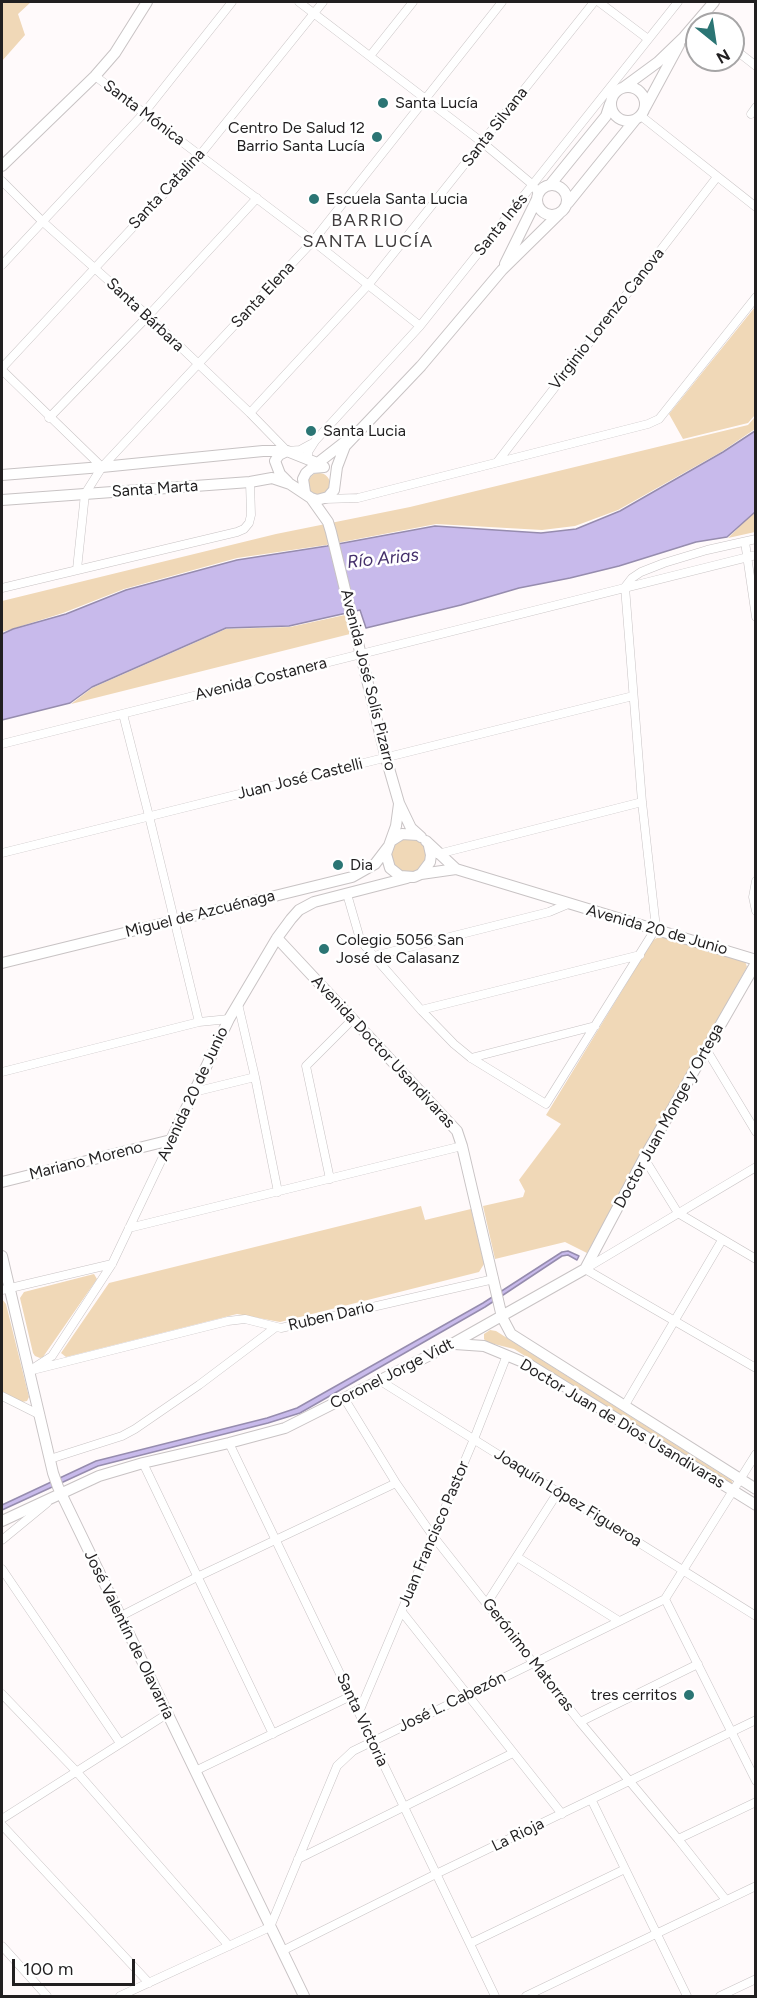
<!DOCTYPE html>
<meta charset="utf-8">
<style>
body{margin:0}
#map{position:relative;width:757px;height:1998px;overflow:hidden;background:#fffafb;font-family:Figtree,sans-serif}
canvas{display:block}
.frame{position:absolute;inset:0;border:3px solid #211f20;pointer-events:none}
.north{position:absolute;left:685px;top:12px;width:60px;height:60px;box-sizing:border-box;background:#fff;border:2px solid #a6a5a6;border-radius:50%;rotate:150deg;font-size:16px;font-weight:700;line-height:24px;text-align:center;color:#211f20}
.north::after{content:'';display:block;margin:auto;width:21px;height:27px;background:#2b7574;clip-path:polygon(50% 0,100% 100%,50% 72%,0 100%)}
.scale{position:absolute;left:12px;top:1959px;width:123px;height:27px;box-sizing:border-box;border:3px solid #211f20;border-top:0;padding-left:8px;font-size:18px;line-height:21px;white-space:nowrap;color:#211f20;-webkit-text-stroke:4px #fff;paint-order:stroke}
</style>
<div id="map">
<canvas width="757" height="1998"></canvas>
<div class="frame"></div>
<div class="north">N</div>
<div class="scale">100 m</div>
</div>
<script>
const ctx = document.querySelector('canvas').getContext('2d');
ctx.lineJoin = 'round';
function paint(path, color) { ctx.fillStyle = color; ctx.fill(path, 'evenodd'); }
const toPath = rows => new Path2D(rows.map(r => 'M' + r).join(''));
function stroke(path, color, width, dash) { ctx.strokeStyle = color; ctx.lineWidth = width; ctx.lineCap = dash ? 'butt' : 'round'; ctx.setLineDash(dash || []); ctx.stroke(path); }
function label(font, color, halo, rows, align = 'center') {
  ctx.font = font + ' Figtree,sans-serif'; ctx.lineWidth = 5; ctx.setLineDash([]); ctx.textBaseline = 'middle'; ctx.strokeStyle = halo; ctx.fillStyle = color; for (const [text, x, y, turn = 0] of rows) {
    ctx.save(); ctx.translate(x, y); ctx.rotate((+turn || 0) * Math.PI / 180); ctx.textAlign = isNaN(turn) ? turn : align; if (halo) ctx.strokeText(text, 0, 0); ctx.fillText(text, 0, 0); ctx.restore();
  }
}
const green = toPath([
 [2,2,31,2,18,14,25,35,2,61],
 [755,307,755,415,748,423,683,439,669,414],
 [755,417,755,429,721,452,618,510,575,526,542,530,436,524,326,545,237,558,124,589,63,613,2,632,2,601,276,534,410,507,748,425],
 '308 484a11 11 0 1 1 22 0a11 11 0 1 1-22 0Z',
 [755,513,755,532,728,538,750,516],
 [345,615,350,634,71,704,92,688,226,629,290,627],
 [411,837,420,842,426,850,426,863,417,873,399,873,389,856,398,840],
 [661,936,745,961,747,967,587,1253,565,1242,495,1259,483,1206,523,1197,525,1191,519,1180,561,1124,546,1115,653,940],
 [421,1206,425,1220,471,1209,484,1264,479,1272,280,1322,237,1314,66,1357,61,1353,109,1283],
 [94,1274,97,1279,43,1357,40,1358,35,1356,33,1353,20,1298,24,1292],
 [2,1299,6,1304,29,1397,27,1401,22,1402,2,1392],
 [490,1330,496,1331,731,1480,733,1483,732,1485,716,1476,514,1349,486,1342,484,1339,484,1334]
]);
const water = toPath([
 [755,431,755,512,727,537,696,542,619,566,570,578,519,588,461,605,366,628,360,610,289,626,226,628,92,687,70,703,2,720,2,634,13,629,66,614,126,590,237,560,327,546,435,526,541,533,576,529,620,511,723,452,755,431],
 [568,1251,579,1256,577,1260,568,1255,562,1256,485,1307,300,1413,268,1423,98,1466,2,1510,2,1505,96,1461,267,1418,297,1408,483,1303,562,1252,568,1251]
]);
const street = toPath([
 [299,2,483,143,533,185,538,193],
 [599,2,648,39],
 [733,48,756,66],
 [370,56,413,2],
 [95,76,313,241,420,326],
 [751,114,756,107],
 [641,116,756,207],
 [2,181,42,221,148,316,250,413,287,451,300,450,311,444],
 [2,265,144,113,232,2],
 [2,368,200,155,323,2],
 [2,370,102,467],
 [250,413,369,284,594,2],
 [49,418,148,316,257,198],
 [308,460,308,452,315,441,420,326,678,2],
 [498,461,717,177],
 [325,499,358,498,648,424,659,419,756,297],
 [745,542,756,617],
 [77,569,85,494,102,467,313,241,502,2],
 [625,587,632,578,641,572,664,563,707,550,756,539],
 [2,588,237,532,244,529,249,523,251,515,250,482],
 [123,714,149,816,199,1022],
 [2,744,756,555],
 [2,853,633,696],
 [438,854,642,802],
 [756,881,753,897,756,911],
 [347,894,360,939,365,946,421,1010,454,1044,471,1058,546,1104,656,928,642,802,625,587],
 [374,956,549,912,568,904],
 [238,1004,255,1077,278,1192],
 [421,1010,640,955],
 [706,1049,756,1132],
 [471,1058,595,1026],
 [2,1072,199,1022,229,1019],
 [194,1092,255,1077],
 [644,1158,678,1213,756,1259],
 [756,1167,585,1269,756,1368],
 [330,1179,306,1066,352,1020],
 [129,1228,462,1146],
 [2,1290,112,1264],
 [35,1367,52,1356,112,1264,171,1140],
 [29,1371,228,1321,245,1319,281,1328,494,1279],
 [379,1380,756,1616],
 [2,1396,40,1415],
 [344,1398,396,1483,433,1536,580,1722,678,1839,726,1900],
 [625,1405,722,1240],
 [229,1443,495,1996],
 [50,1459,122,1436,135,1429,199,1385,276,1327],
 [143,1463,273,1734],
 [2,1540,47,1503],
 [517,1557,619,1621],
 [2,1569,120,1743],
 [665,1599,756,1781],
 [487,1603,558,1492],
 [402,1612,562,1814],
 [121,1616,197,1577,396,1483],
 [2,1694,76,1771,229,1946],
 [359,1712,474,1439,507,1355],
 [580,1722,698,1664],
 [195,1771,351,1696],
 [592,1801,687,1996],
 [2,1819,167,1714],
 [2,1825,149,1983],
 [678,1839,756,1802],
 [298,1859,513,1753],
 [471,1943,625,1869],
 [2,1946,47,1996],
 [282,1951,436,1874,756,1720],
 [120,1996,270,1927,337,1766,353,1751,665,1599,756,1454],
 [526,1996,756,1886],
 [720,1996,756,1979]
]);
const secondary = toPath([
 '611 104a17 17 0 1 1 34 0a17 17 0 1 1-34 0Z',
 [624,87,658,62,684,37,714,2],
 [645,108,679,45],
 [2,166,95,76,115,53,147,2],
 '537 200a15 15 0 1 1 30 0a15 15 0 1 1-30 0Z',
 [550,185,606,116,610,104],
 [568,203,635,120],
 [505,264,537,199],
 [287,451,279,455,275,461,280,474,288,482],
 [314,466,346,441],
 [2,475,102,467,263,451,287,451,317,463,324,467],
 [305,492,303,479,306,473,312,468,324,467],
 [311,498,328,522,331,532,386,758,399,803,411,828,421,837],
 [2,500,250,482,272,478,290,484,311,498,317,500,328,497,334,490,337,467,345,446,421,366,502,270,559,214],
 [399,804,396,826,386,854,390,868,400,876,414,877,421,874,430,862,431,855,429,846],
 [391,841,402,834,418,835],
 [426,841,456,869,756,960],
 [421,874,456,869],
 [277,938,457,1131,462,1146,502,1317,511,1334,756,1489],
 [2,963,352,877,375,864,388,847],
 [2,1182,171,1140,229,1019,277,938,291,919,299,910,314,902,407,878],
 [2,1256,53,1473,58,1487,304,1996],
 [455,1344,484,1346,530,1365,756,1505],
 [2,1521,99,1476,143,1463,229,1443,285,1428,452,1344,585,1269,644,1158,756,963]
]);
const markers = [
 [383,103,6,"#2b7574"],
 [377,137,6,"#2b7574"],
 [314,199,6,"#2b7574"],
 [311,431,6,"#2b7574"],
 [338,865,6,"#2b7574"],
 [324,949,6,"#2b7574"],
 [689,1695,6,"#2b7574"]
];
const poiNames = [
 ["Santa Lucía",395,103],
 ["Centro De Salud 12",365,128,"right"],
 ["Barrio Santa Lucía",365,146,"right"],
 ["Escuela Santa Lucia",326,199],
 ["Santa Lucia",323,431],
 ["Dia",350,865],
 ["Colegio 5056 San",336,940],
 ["José de Calasanz",336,958],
 ["tres cerritos",677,1695,"right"]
];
const streetNames = [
 ["Santa Mónica",144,113,37],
 ["Santa Silvana",495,127,-52],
 ["Santa Catalina",167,189,-47],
 ["Santa Inés",501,225,-51],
 ["Santa Elena",263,295,-47],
 ["Santa Bárbara",145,315,43],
 ["Virginio Lorenzo Canova",607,319,-52],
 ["Santa Marta",155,489,-4],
 ["Avenida Costanera",261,679,-14],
 ["Avenida José Solís Pizarro",368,680,76],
 ["Juan José Castelli",300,779,-14],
 ["Miguel de Azcuénaga",200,914,-14],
 ["Avenida 20 de Junio",657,930,16],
 ["Avenida Doctor Usandivaras",383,1052,47],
 ["Avenida 20 de Junio",193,1094,-65],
 ["Doctor Juan Monge y Ortega",669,1116,-61],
 ["Mariano Moreno",86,1161,-14],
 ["Ruben Dario",331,1316,-13],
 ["Coronel Jorge Vidt",392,1374,-27],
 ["Doctor Juan de Dios Usandivaras",622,1424,31],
 ["Joaquín López Figueroa",568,1498,32],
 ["Juan Francisco Pastor",434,1534,-67],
 ["José Valentín de Olavarría",129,1635,64],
 ["Gerónimo Matorras",528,1655,52],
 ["José L. Cabezón",452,1702,-26],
 ["Santa Victoria",362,1720,65],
 ["La Rioja",518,1835,-26]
];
const neighbourhoodNames = [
 ["BARRIO",368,221],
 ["SANTA LUCÍA",368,242]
];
const waterNames = [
 ["Río Arias",383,559,-6]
];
paint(green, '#f0d8b7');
paint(water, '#c8baeb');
stroke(water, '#968cae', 1.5);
stroke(street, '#c8c3c4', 9);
stroke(secondary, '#c8c3c4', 12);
stroke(street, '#fff', 8);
stroke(secondary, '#fff', 10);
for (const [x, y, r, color] of markers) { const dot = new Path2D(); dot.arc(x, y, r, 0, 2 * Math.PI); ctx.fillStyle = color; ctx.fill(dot); stroke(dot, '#fff', 2); }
label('16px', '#211f20', '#fff', poiNames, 'left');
label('16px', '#211f20', '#fff', streetNames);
ctx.letterSpacing = '1.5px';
label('18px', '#423e3f', '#fff', neighbourhoodNames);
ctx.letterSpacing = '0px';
label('italic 18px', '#45306b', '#fff', waterNames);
</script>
